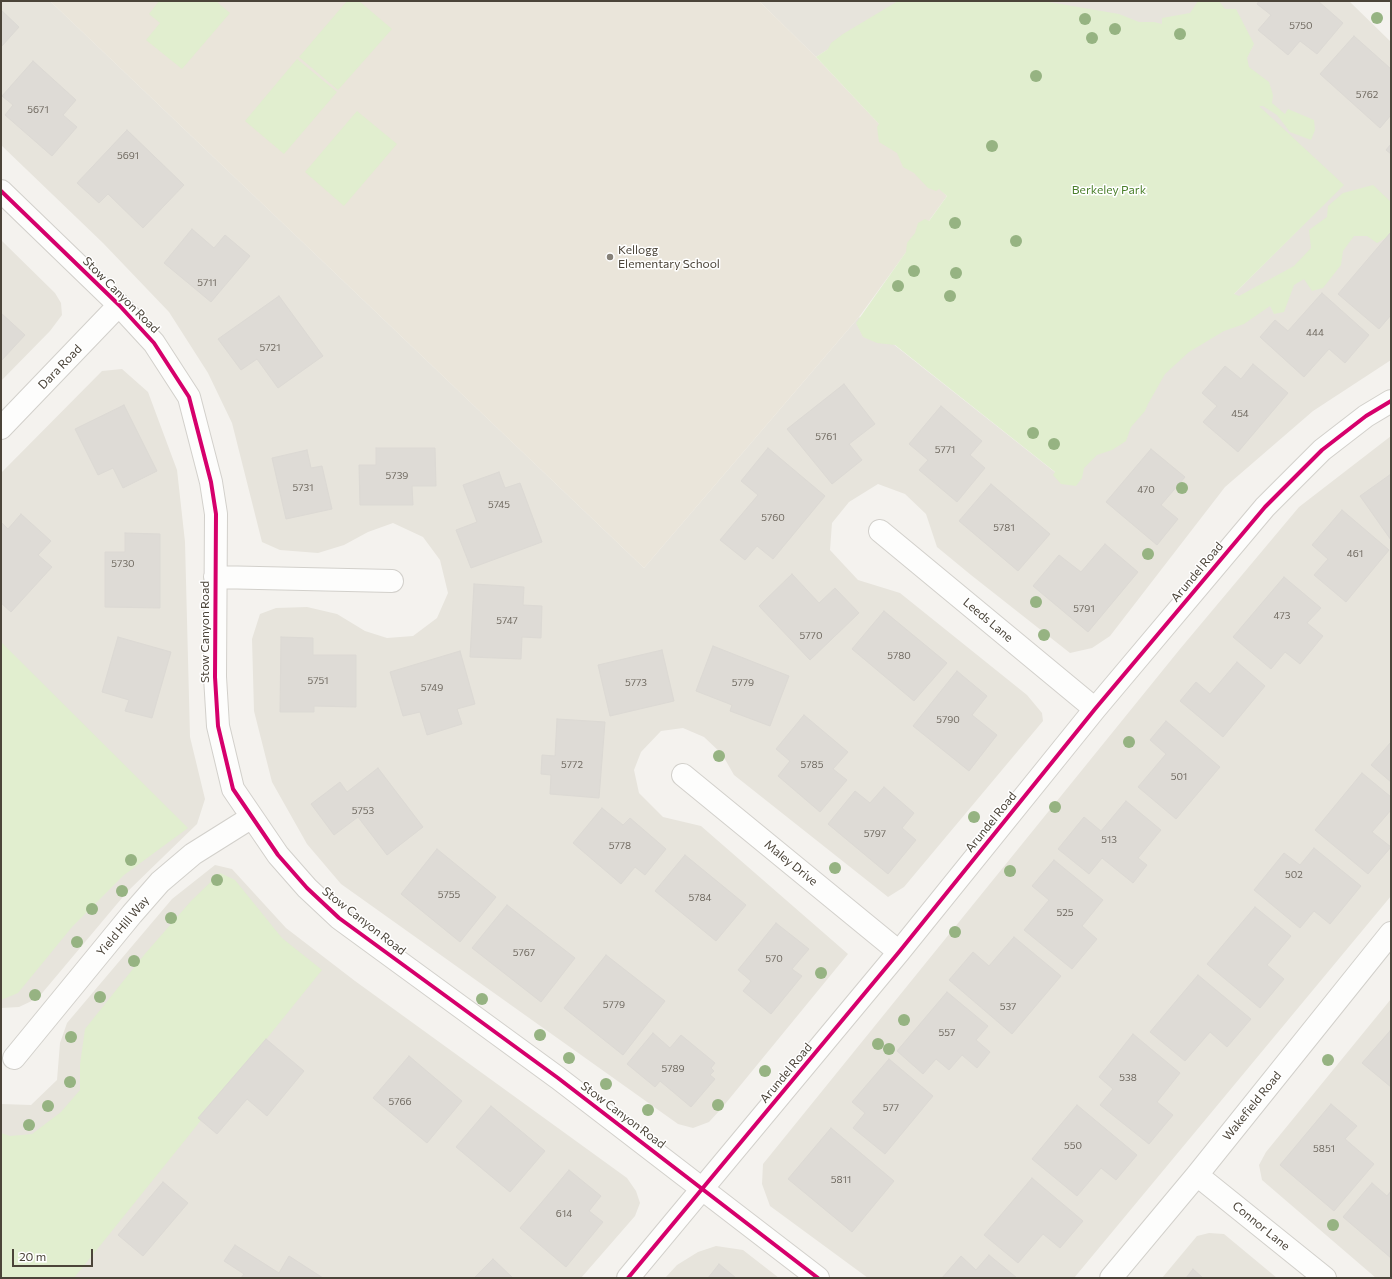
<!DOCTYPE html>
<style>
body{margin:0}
#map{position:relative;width:1392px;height:1279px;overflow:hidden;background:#f4f2ee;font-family:Commissioner,sans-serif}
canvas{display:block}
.frame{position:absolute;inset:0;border:2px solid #4b4439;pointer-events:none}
.scale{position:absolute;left:12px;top:1249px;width:81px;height:18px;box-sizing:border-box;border:2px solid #4b4439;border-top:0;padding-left:5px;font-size:12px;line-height:14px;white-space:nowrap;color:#4b4439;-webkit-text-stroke:3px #fff;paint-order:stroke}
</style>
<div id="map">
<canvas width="1392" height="1279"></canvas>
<div class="frame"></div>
<div class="scale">20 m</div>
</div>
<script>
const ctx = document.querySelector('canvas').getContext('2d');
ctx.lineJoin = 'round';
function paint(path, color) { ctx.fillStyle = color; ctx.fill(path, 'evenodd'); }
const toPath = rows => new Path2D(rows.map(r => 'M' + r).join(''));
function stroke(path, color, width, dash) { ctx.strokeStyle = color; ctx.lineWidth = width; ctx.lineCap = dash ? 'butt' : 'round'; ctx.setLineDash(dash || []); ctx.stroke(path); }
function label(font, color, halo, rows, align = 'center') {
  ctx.font = font + ' Commissioner,sans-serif'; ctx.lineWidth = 3; ctx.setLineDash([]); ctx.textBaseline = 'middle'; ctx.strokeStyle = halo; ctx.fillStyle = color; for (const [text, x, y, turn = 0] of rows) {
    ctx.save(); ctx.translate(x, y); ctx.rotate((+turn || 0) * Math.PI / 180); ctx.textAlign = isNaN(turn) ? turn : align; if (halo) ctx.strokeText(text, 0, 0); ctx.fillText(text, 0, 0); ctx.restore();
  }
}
const residential = toPath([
 [1,1,50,1,644,568,859,317,1066,481,1234,294,1343,185,1030,1,1349,1,1391,42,1391,360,1313,411,1225,487,1110,636,1092,648,1070,653,971,575,937,547,926,514,905,494,878,484,849,502,832,523,830,550,858,580,900,593,1027,695,1042,713,1043,721,904,887,888,897,734,775,722,754,704,737,683,728,661,731,641,752,634,770,639,793,663,817,701,826,848,954,721,1109,709,1122,693,1128,678,1124,341,884,307,844,272,782,254,711,252,639,260,614,276,608,307,607,337,614,365,631,387,638,413,636,437,618,448,593,440,560,423,537,393,523,368,532,344,545,318,553,280,550,262,542,232,423,208,373,169,312,103,243,1,145],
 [759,1,904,1,816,57],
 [1,240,55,293,61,303,62,315,50,331,1,381],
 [122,369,148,392,177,470,185,542,190,737,205,799,197,824,127,892,38,998,19,1007,1,1008,1,473,102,371],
 [1391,436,1391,896,1074,1278,868,1278,770,1206,762,1184,763,1164,1180,649,1299,507],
 [215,865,232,869,286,928,355,981,627,1178,636,1191,640,1203,635,1216,581,1278,1,1278,1,1104,31,1105,57,1080,60,1043,67,1023,172,899],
 [1391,999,1391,1278,1376,1278,1262,1180,1259,1165,1266,1152],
 [1209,1233,1224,1234,1277,1278,1162,1278,1197,1236],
 [716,1246,743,1250,779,1278,665,1278,677,1265,698,1252]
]);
const education = toPath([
 [50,1,759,1,816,57,947,196,859,317,644,568]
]);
const green = toPath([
 [159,1,216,1,230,13,182,69,146,40,160,23,149,14],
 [347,1,359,1,392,29,338,90,299,57],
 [898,1,1043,1,1119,14,1139,22,1154,22,1162,24,1162,18,1190,13,1198,1,1219,1,1225,9,1236,9,1254,44,1247,58,1249,67,1269,82,1273,95,1272,103,1285,114,1288,109,1314,120,1315,130,1311,140,1290,132,1277,115,1263,106,1259,106,1344,185,1234,294,1239,296,1294,266,1311,248,1309,230,1327,217,1328,206,1343,193,1373,185,1391,202,1391,235,1377,243,1367,236,1354,236,1343,251,1341,265,1323,288,1312,291,1304,279,1294,285,1284,312,1274,314,1270,306,1244,324,1224,331,1189,352,1165,374,1148,404,1145,411,1131,427,1126,441,1112,450,1097,455,1084,468,1082,478,1076,486,1061,484,1053,475,1055,472,895,345,877,343,863,337,856,323,906,252,907,243,915,233,918,223,925,219,929,221,947,196,939,189,936,191,928,188,914,173,903,167,897,153,879,142,877,127,879,124,816,57,828,49,831,43,843,34],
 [297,59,337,92,284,154,245,121],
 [357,111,397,144,344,206,305,172],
 [1,642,188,828,124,875,72,927,18,993,1,1000],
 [220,873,235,880,282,938,322,970,74,1278,1,1278,1,1133,10,1136,32,1134,61,1112,80,1090,80,1064,85,1029,144,955,191,901]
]);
const building = toPath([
 [1259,1,1318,1,1343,23,1317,54,1300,41,1288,55,1258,30,1271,15,1257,4,1259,1],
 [1,10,19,27,1,47,1,10],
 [1354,36,1391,69,1391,115,1380,128,1320,74,1354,36],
 [33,61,76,100,63,115,77,127,52,156,5,115,13,105,2,96,33,61],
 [127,130,184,185,143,228,108,194,99,203,77,183,127,130],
 [1391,144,1391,154,1386,150,1391,144],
 [192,229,214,248,225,235,250,256,211,302,164,263,192,229],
 [1391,232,1391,315,1379,329,1338,294,1391,232],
 [1322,293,1369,335,1345,363,1329,349,1304,377,1260,337,1275,320,1288,331,1322,293],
 [279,296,323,356,278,388,257,359,241,370,218,339,279,296],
 [1,313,25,335,1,361,1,313],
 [1253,364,1288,393,1238,452,1203,422,1217,406,1202,393,1225,366,1241,379,1253,364],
 [844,384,875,424,849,444,862,460,832,484,787,429,844,384],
 [124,405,157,471,123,488,113,468,98,475,75,429,124,405],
 [941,406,982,441,970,455,985,468,957,502,919,470,928,460,909,444,941,406],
 [376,448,435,448,436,486,412,486,413,505,360,505,359,465,376,465,376,448],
 [768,448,825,496,773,559,757,546,745,560,720,540,758,495,741,481,768,448],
 [1151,449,1185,477,1161,505,1178,519,1157,545,1106,502,1151,449],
 [307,450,311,468,322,466,332,509,286,519,272,458,307,450],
 [499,472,505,488,520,483,542,542,471,568,456,530,477,522,463,485,499,472],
 [1391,474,1391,540,1360,496,1391,474],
 [991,484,1050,534,1018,571,959,521,991,484],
 [1342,510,1389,550,1346,602,1314,575,1328,559,1312,545,1342,510],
 [21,514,51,541,38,555,52,567,11,612,1,603,1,522,8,529,21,514],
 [125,533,160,534,160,608,105,607,105,552,125,552,125,533],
 [1105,544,1138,572,1088,632,1033,586,1059,555,1081,572,1105,544],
 [792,574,819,603,835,588,859,613,810,660,759,606,792,574],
 [1284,577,1321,608,1307,623,1323,636,1300,664,1285,652,1271,669,1233,637,1284,577],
 [474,584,524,587,523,605,542,606,541,638,522,637,521,659,470,657,474,584],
 [884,611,947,663,914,701,852,649,884,611],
 [118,637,171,652,152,718,125,711,129,700,102,692,118,637],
 [281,637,313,638,313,655,356,655,356,707,314,706,314,712,280,712,281,637],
 [713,646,789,676,770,726,730,711,732,705,696,691,713,646],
 [662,650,674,701,610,716,598,665,662,650],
 [460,651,475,704,457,709,462,724,427,735,420,712,403,716,390,672,460,651],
 [1237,662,1265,686,1223,737,1180,701,1196,682,1210,694,1237,662],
 [957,671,987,696,972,715,997,735,969,771,913,726,957,671],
 [804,715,848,752,833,769,847,780,820,812,778,776,790,761,776,749,804,715],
 [557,719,605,722,599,798,550,794,551,775,541,774,542,755,555,756,557,719],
 [1166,721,1220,767,1176,819,1138,787,1166,754,1150,740,1166,721],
 [1391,742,1391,782,1371,765,1391,742],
 [378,768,423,827,387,855,358,817,334,835,311,804,340,782,347,792,378,768],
 [1362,773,1391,797,1391,810,1372,832,1391,847,1368,874,1315,830,1362,773],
 [884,787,914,813,902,828,916,840,888,874,828,824,855,791,870,803,884,787],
 [1126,801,1161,830,1138,858,1147,865,1133,883,1102,858,1089,874,1058,849,1084,817,1101,831,1126,801],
 [602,808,623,825,630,818,666,849,645,875,635,867,621,884,573,843,602,808],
 [1314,848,1361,886,1330,924,1314,911,1300,928,1254,890,1284,853,1300,865,1314,848],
 [437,849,496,897,460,942,401,894,437,849],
 [685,855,746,905,716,941,655,891,685,855],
 [1054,860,1103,900,1082,926,1097,939,1072,969,1024,930,1049,900,1032,886,1054,860],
 [507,905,575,958,541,1002,472,948,507,905],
 [1255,907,1291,936,1267,965,1284,979,1260,1008,1207,964,1255,907],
 [776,923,809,949,792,969,802,976,771,1014,743,991,751,981,738,970,776,923],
 [1014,937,1061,976,1012,1034,949,980,973,952,989,966,1014,937],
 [606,955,665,1001,623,1055,564,1008,606,955],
 [1198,975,1251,1019,1227,1047,1210,1032,1185,1061,1150,1032,1198,975],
 [947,992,988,1026,976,1040,990,1052,977,1068,962,1055,949,1070,936,1059,923,1074,897,1051,947,992],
 [1390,1031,1391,1032,1391,1087,1362,1063,1390,1031],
 [653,1033,670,1048,681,1035,715,1063,711,1068,714,1071,710,1075,715,1079,691,1107,660,1081,655,1087,627,1064,653,1033],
 [1133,1034,1180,1073,1157,1102,1173,1115,1149,1144,1100,1105,1113,1089,1099,1077,1133,1034],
 [266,1039,304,1071,267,1116,247,1099,217,1134,198,1118,266,1039],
 [409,1056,462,1101,427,1143,373,1098,409,1056],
 [889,1059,933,1096,885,1154,853,1128,865,1113,852,1102,889,1059],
 [1331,1104,1357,1126,1345,1139,1374,1164,1334,1211,1280,1165,1331,1104],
 [1077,1105,1137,1155,1116,1180,1101,1168,1077,1196,1032,1159,1077,1105],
 [491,1106,545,1151,510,1192,456,1147,491,1106],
 [831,1128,894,1181,852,1232,788,1179,831,1128],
 [569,1170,601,1196,589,1211,603,1222,566,1267,520,1228,569,1170],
 [1032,1178,1083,1221,1060,1248,1043,1234,1018,1263,984,1235,1032,1178],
 [163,1182,188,1203,143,1256,118,1235,163,1182],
 [1372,1183,1387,1196,1391,1191,1391,1258,1343,1217,1372,1183],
 [235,1245,279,1273,289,1256,323,1278,241,1278,244,1274,224,1261,235,1245],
 [989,1255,1017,1278,942,1278,961,1256,976,1270,989,1255],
 [493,1259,513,1278,474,1278,493,1259],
 [719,1264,736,1278,708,1278,719,1264],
 [1193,1269,1203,1278,1186,1278,1193,1269]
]);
const street = toPath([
 [1,191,119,305,154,343,189,397,211,482,216,514,215,677,218,726,233,789,278,855,307,888,339,918,558,1078,818,1278],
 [1,428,119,305],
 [880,531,1095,709],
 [215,577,392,581],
 [683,775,899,952],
 [14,1058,132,914,160,882,193,854,252,817],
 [1197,1175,1325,1278],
 [628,1278,899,952,1095,709,1265,507,1322,450,1366,416,1391,401],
 [1111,1278,1197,1175,1391,933]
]);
const cycleway = toPath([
 [1,191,119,305,154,343,189,397,211,482,216,514,215,677,218,726,233,789,278,855,307,888,339,918,558,1078,818,1278],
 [628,1278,899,952,1095,709,1265,507,1322,450,1366,416,1391,401]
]);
const trees = [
 [1377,18],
 [1085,19],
 [1115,29],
 [1180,34],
 [1092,38],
 [1036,76],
 [992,146],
 [955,223],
 [1016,241],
 [914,271],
 [956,273],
 [898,286],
 [950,296],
 [1033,433],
 [1054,444],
 [1182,488],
 [1148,554],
 [1036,602],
 [1044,635],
 [1129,742],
 [719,756],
 [1055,807],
 [974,817],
 [131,860],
 [835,868],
 [1010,871],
 [217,880],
 [122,891],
 [92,909],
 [171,918],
 [955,932],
 [77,942],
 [134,961],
 [821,973],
 [35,995],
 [100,997],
 [482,999],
 [904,1020],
 [540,1035],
 [71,1037],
 [878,1044],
 [889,1049],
 [569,1058],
 [1328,1060],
 [765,1071],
 [70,1082],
 [606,1084],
 [718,1105],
 [48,1106],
 [648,1110],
 [29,1125],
 [1333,1225]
];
const markers = [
 [610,257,4,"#868178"]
];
const numberNames = [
 ["5750",1301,26],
 ["5762",1367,95],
 ["5671",38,110],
 ["5691",128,156],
 ["5711",207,283],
 ["444",1315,333],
 ["5721",270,348],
 ["454",1240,414],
 ["5761",826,437],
 ["5771",945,450],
 ["5739",397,476],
 ["5731",303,488],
 ["470",1146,490],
 ["5745",499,505],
 ["5760",773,518],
 ["5781",1004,528],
 ["461",1355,554],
 ["5730",123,564],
 ["5791",1084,609],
 ["473",1282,616],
 ["5747",507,621],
 ["5770",811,636],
 ["5780",899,656],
 ["5751",318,681],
 ["5773",636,683],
 ["5779",743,683],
 ["5749",432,688],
 ["5790",948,720],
 ["5772",572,765],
 ["5785",812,765],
 ["501",1179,777],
 ["5753",363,811],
 ["5797",875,834],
 ["513",1109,840],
 ["5778",620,846],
 ["502",1294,875],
 ["5755",449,895],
 ["5784",700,898],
 ["525",1065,913],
 ["5767",524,953],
 ["570",774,959],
 ["5779",614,1005],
 ["537",1008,1007],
 ["557",947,1033],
 ["5789",673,1069],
 ["538",1128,1078],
 ["5766",400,1102],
 ["577",891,1108],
 ["550",1073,1146],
 ["5851",1324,1149],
 ["5811",841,1180],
 ["614",564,1214]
];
const parkNames = [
 ["Berkeley Park",1109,190]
];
const poiNames = [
 ["Kellogg",618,250],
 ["Elementary School",618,264]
];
const streetNames = [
 ["Stow Canyon Road",121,295,45],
 ["Dara Road",60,367,-46],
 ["Arundel Road",1197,572,-50],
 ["Leeds Lane",988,620,40],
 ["Stow Canyon Road",205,632,-90],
 ["Arundel Road",991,822,-51],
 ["Maley Drive",791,863,39],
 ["Stow Canyon Road",364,921,38],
 ["Yield Hill Way",123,926,-50],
 ["Arundel Road",786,1073,-50],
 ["Wakefield Road",1252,1106,-51],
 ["Stow Canyon Road",623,1115,37],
 ["Connor Lane",1261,1226,39]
];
paint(residential, '#e7e4dc');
paint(education, '#eae5da');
paint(green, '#e1eecf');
paint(building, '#dedbd6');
stroke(building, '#dcd9d4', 1);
stroke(street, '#d2d0cb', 24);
stroke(street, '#fdfdfc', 22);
stroke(cycleway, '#d6006c', 4);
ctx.fillStyle = '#96b382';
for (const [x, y] of trees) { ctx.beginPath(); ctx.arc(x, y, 6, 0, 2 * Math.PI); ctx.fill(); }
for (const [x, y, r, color] of markers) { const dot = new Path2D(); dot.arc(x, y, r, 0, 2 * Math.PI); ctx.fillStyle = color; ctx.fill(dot); stroke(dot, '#fff', 1.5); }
label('10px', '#706a61', null, numberNames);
label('12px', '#4a7f2a', '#fff', parkNames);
label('12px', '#4b4439', '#fff', poiNames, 'left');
label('12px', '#4b4439', '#fff', streetNames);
</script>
